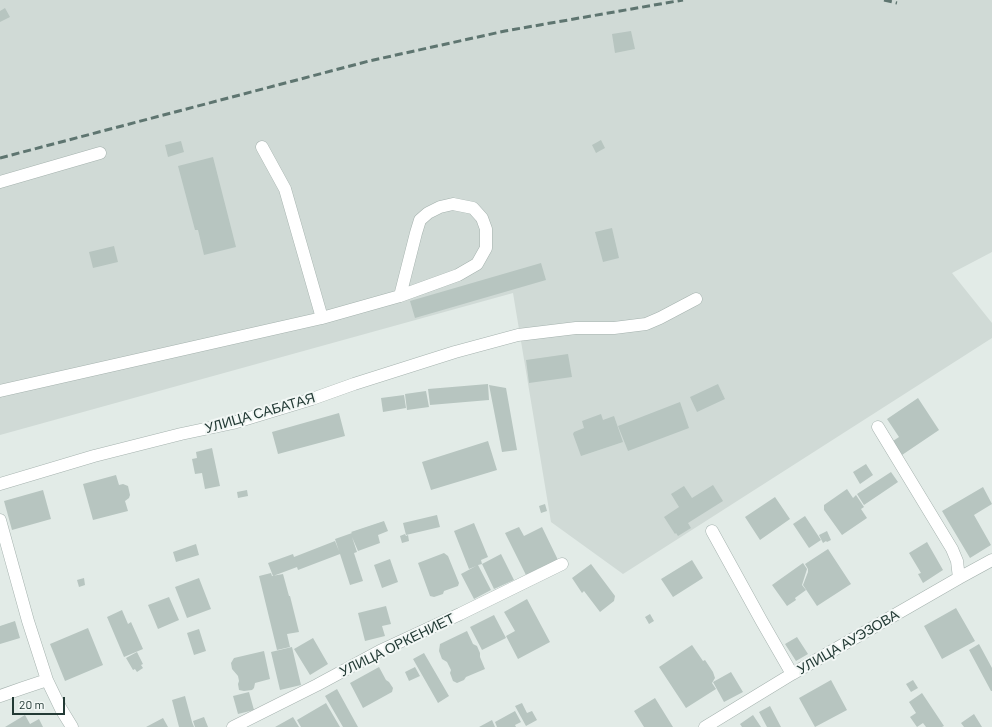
<!DOCTYPE html>
<meta charset="utf-8">
<style>
body{margin:0}
#map{position:relative;width:992px;height:727px;overflow:hidden;background:#e2ebe7;font-family:Barlow,sans-serif}
canvas{display:block}
.scale{position:absolute;left:12px;top:697px;width:53px;height:18px;box-sizing:border-box;border:2px solid #233a35;border-top:0;padding-left:5px;font-size:12px;line-height:14px;white-space:nowrap;color:#233a35;-webkit-text-stroke:3px #f2f7f5;paint-order:stroke}
</style>
<div id="map">
<canvas width="992" height="727"></canvas>
<div class="scale">20 m</div>
</div>
<script>
const ctx = document.querySelector('canvas').getContext('2d');
ctx.lineJoin = 'round';
function paint(path, color) { ctx.fillStyle = color; ctx.fill(path, 'evenodd'); }
const toPath = rows => new Path2D(rows.map(r => 'M' + r).join(''));
function stroke(path, color, width, dash) { ctx.strokeStyle = color; ctx.lineWidth = width; ctx.lineCap = dash ? 'butt' : 'round'; ctx.setLineDash(dash || []); ctx.stroke(path); }
function label(font, color, halo, rows, align = 'center') {
  ctx.font = font + ' Barlow,sans-serif'; ctx.lineWidth = 4; ctx.setLineDash([]); ctx.textBaseline = 'middle'; ctx.strokeStyle = halo; ctx.fillStyle = color; for (const [text, x, y, turn = 0] of rows) {
    ctx.save(); ctx.translate(x, y); ctx.rotate((+turn || 0) * Math.PI / 180); ctx.textAlign = isNaN(turn) ? turn : align; if (halo) ctx.strokeText(text, 0, 0); ctx.fillText(text, 0, 0); ctx.restore();
  }
}
const built = toPath([
 [0,0,992,0,992,252,952,273,992,323,992,338,623,574,551,522,513,293,0,435]
]);
const building = toPath([
 [5,8,10,17,0,22,0,11],
 [631,31,635,49,615,53,612,34],
 [601,140,605,148,596,153,592,145],
 [181,141,184,152,168,157,165,145],
 [213,157,236,247,204,255,198,230,195,230,178,166],
 [612,228,619,258,603,262,595,232],
 [114,246,118,262,93,268,89,252],
 [541,263,546,280,415,318,410,301],
 [568,354,572,377,529,383,526,360],
 [488,384,489,400,430,405,428,389],
 [718,384,725,399,697,412,690,397],
 [489,385,506,388,517,450,502,452],
 [426,391,429,407,407,410,405,394],
 [404,395,406,408,383,412,381,398],
 [918,398,939,430,902,455,893,441,899,437,887,419],
 [680,402,689,428,628,451,618,426],
 [339,413,345,436,278,454,272,432],
 [601,414,603,420,614,416,623,442,581,456,573,434,574,432,584,428,582,421],
 [488,441,497,470,431,490,422,462],
 [212,448,220,486,205,489,202,473,195,474,192,459,197,458,196,452],
 [866,464,873,475,860,484,853,472],
 [891,472,898,482,864,505,857,494],
 [116,475,119,485,123,484,128,486,130,495,129,498,125,501,128,511,93,520,83,484],
 [713,485,723,501,688,523,691,528,678,536,676,533,675,534,664,517,679,507,671,494,684,486,692,498],
 [983,487,992,504,974,515,991,545,970,558,942,511],
 [847,489,853,498,856,495,864,507,861,509,867,518,842,535,824,510,824,505],
 [43,490,51,519,12,530,4,501],
 [247,490,248,496,238,498,237,492],
 [775,497,790,519,760,540,745,517],
 [545,504,547,511,541,513,539,506],
 [437,515,440,527,406,535,403,523],
 [805,516,821,540,809,548,793,524],
 [384,521,388,531,378,535,380,543,358,551,352,537,357,552,354,553,363,581,350,585,340,554,298,570,297,567,273,576,268,563,293,554,294,557,335,541,339,551,335,539,352,533,351,532],
 [474,523,488,557,481,560,482,564,478,565,491,590,474,599,461,574,476,566,469,569,454,531],
 [519,527,524,536,542,527,558,560,526,575,505,533],
 [827,531,831,540,827,542,826,541,823,543,819,535],
 [405,534,406,536,408,535,409,541,402,543,400,536],
 [927,542,943,570,923,583,918,574,921,573,909,553],
 [196,544,199,555,176,562,173,552],
 [828,549,851,584,817,606,803,585,808,572,808,569,805,564],
 [444,553,448,556,459,583,458,586,444,591,443,594,434,597,430,596,418,563],
 [501,554,514,580,494,589,482,564],
 [390,559,398,582,382,588,374,565],
 [692,560,703,578,673,597,661,579],
 [803,563,807,569,802,585,806,590,795,598,796,600,787,606,772,585],
 [591,564,615,596,614,601,600,612,584,591,582,593,572,578],
 [271,573,272,576,283,574,289,596,290,596,299,632,287,634,290,647,277,650,259,576],
 [84,578,85,585,79,587,77,580],
 [199,578,211,609,187,618,175,587],
 [169,597,179,620,158,629,148,605],
 [527,599,550,642,518,659,506,636,515,631,504,612],
 [386,606,391,624,382,626,385,636,365,641,358,613],
 [956,608,975,641,942,659,924,626],
 [122,610,128,624,131,622,143,649,124,657,107,617],
 [650,614,654,621,649,624,645,617],
 [494,615,506,638,482,650,470,627],
 [15,621,20,638,0,644,0,626],
 [88,628,103,665,65,681,50,644],
 [199,629,206,651,194,655,187,633],
 [467,631,473,644,477,646,480,653,480,657,485,669,466,677,464,680,457,683,453,681,450,673,451,670,447,662,442,659,439,651,440,644],
 [797,637,808,654,796,661,785,644],
 [313,638,328,664,310,675,294,649],
 [979,644,992,668,992,691,991,691,969,650],
 [692,645,703,661,705,660,713,672,715,678,712,683,716,689,686,708,659,667],
 [292,647,301,685,280,690,271,652],
 [264,651,270,679,255,683,254,688,252,690,244,691,239,690,238,684,239,681,238,676,232,669,231,663,234,658],
 [137,652,143,664,141,665,143,668,137,672,135,669,133,670,126,658],
 [424,653,449,696,438,703,413,659],
 [379,667,386,680,389,682,393,688,392,692,363,708,350,683],
 [415,667,420,676,409,681,405,672],
 [731,672,743,692,724,702,713,682],
 [831,680,847,710,815,727,799,698],
 [913,680,918,688,911,692,906,684],
 [337,689,358,727,343,727,325,696],
 [249,692,254,710,238,714,233,696],
 [922,693,944,726,942,727,926,727,923,723,917,727,910,717,916,713,909,702],
 [185,696,192,722,194,727,179,727,172,700],
 [655,698,673,727,644,727,634,711],
 [326,703,340,727,301,727,297,720],
 [522,703,527,713,532,711,537,720,526,726,515,706],
 [770,706,781,727,767,727,759,712],
 [515,711,521,722,515,725,516,727,497,727,495,722],
 [974,714,982,727,964,727,961,723],
 [25,715,30,724,39,719,43,727,5,727],
 [753,715,761,727,742,727,740,724],
 [204,717,208,727,195,727,193,721],
 [293,717,299,727,275,727],
 [163,718,168,727,146,727],
 [492,720,495,727,479,727]
]);
const minor = toPath([
 [262,147,285,189,322,318],
 [0,182,100,153],
 [0,391,322,318,400,296,458,275,477,264,486,248,486,229,482,218,473,208,453,204,440,207,428,213,420,220,416,233,400,296],
 [878,427,952,549,957,561,959,578],
 [0,484,94,456,181,434,233,423,312,399,354,384,455,352,518,335,576,328,614,328,646,324,660,318,696,299],
 [0,520,28,621,47,680,61,709,72,727],
 [712,531,761,620,792,674],
 [0,696,23,688,47,680],
 [233,727,317,685,380,651,460,614,562,564],
 [705,727,792,674,959,578,992,560]
]);
const rail = toPath([
 [884,0,897,3],
 [0,158,369,61,505,31,683,0]
]);
const streetNames = [
 ["УЛИЦА САБАТАЯ",260,413,-16],
 ["УЛИЦА АУЭЗОВА",848,642,-30],
 ["УЛИЦА ОРКЕНИЕТ",397,645,-26]
];
paint(built, '#d0dad6');
paint(building, '#b7c5c0');
stroke(minor, '#a5b2ae', 13);
stroke(minor, '#fff', 12);
stroke(rail, '#5e7570', 3, [8, 4]);
label('14px', '#233a35', '#f2f7f5', streetNames);
</script>
